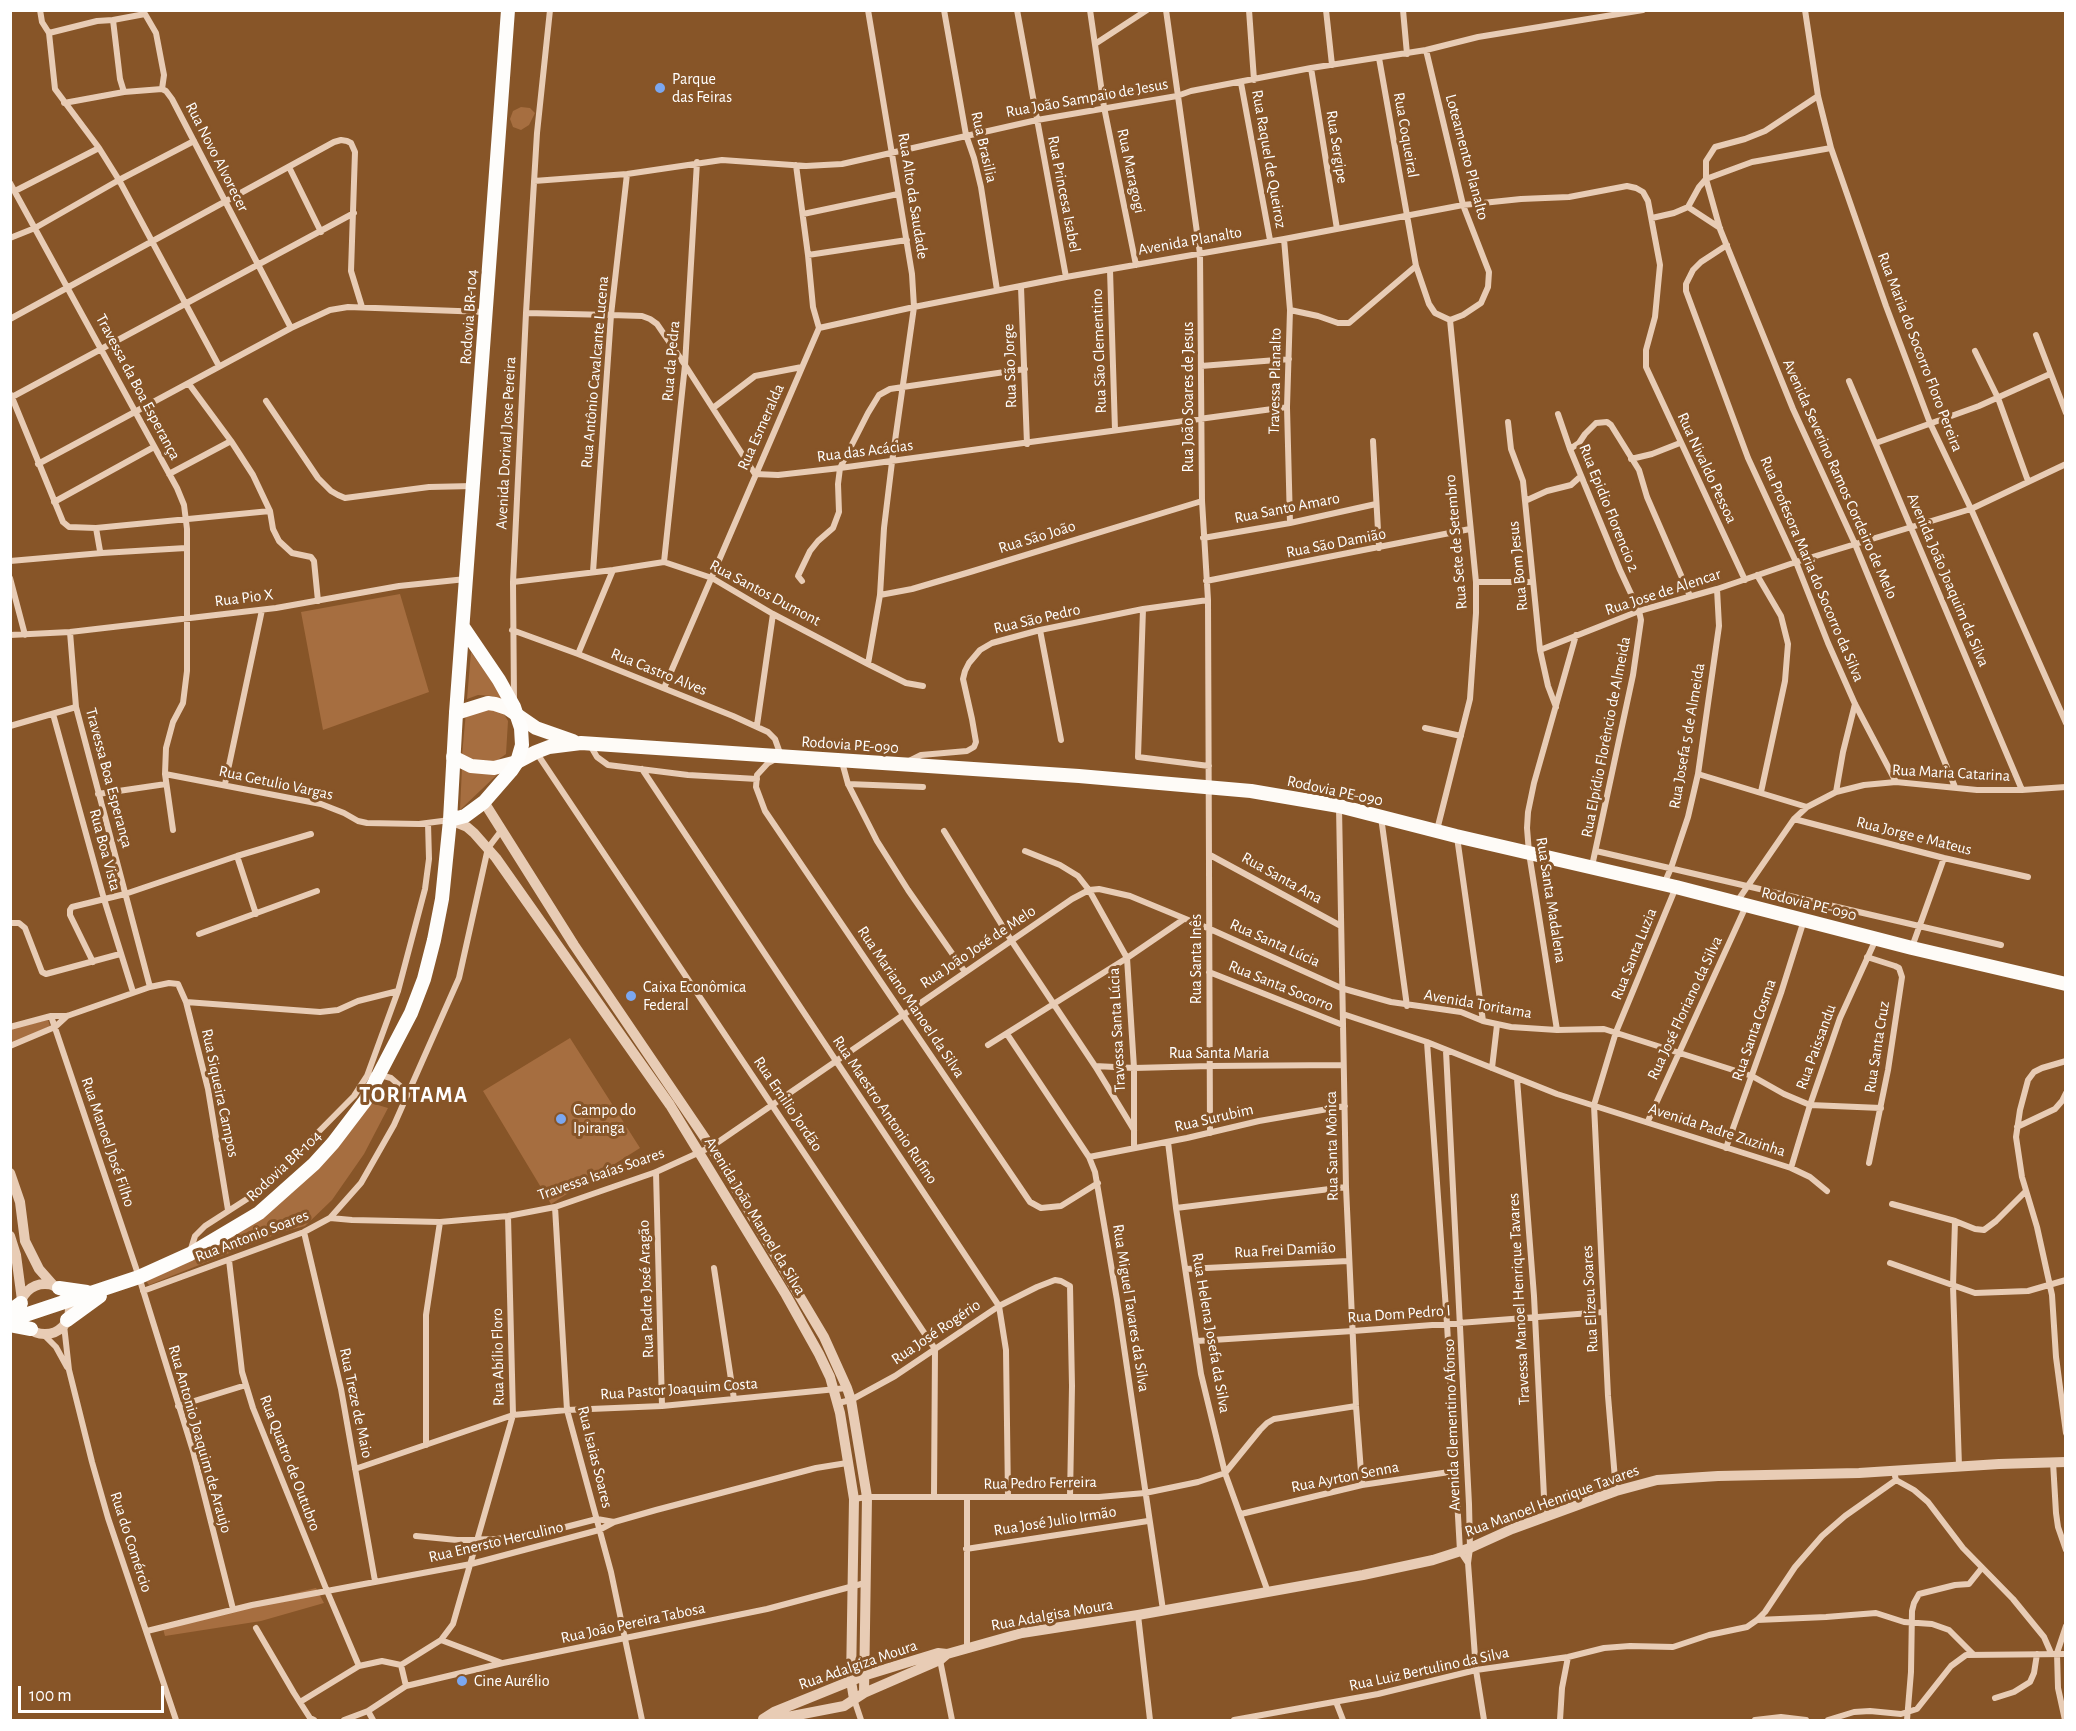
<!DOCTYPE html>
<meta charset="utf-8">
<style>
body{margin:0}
#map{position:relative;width:2076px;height:1731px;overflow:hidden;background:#875528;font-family:"Alegreya Sans",sans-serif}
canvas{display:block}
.frame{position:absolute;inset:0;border:12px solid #fff;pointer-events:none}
.scale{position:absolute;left:18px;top:1686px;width:146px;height:27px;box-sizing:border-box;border:3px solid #fff;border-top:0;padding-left:8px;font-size:18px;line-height:21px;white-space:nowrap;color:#fff;-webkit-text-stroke:4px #875528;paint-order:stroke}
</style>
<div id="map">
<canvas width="2076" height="1731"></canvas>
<div class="frame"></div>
<div class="scale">100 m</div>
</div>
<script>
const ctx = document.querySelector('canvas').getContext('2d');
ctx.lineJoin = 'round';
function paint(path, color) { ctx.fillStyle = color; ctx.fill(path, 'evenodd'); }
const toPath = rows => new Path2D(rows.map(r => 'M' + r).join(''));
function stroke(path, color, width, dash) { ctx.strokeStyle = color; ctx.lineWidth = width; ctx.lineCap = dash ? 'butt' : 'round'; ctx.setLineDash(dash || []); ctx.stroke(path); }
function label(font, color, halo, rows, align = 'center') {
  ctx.font = font + ' "Alegreya Sans",sans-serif'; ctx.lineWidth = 6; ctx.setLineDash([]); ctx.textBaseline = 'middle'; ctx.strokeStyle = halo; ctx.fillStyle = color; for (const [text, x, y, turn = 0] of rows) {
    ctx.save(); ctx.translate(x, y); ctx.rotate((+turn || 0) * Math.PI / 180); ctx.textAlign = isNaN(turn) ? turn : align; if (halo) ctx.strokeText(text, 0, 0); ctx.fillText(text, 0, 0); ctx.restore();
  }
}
const green = toPath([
 [521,107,530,108,535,113,529,125,521,130,513,127,510,119,513,111],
 [400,594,429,692,323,730,301,612],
 [471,652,508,704,492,696,478,695,467,699],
 [496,709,504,714,508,721,506,754,495,762,484,765,462,755,466,712],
 [462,767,503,769,460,810],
 [48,1020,50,1026,11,1044,10,1029],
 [570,1038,640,1148,551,1204,483,1091],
 [371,1103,388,1108,364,1154,332,1200,305,1226,282,1232,149,1285,146,1281,197,1257,254,1224,273,1209,295,1190],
 [316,1588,324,1603,261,1621,165,1636,162,1625]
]);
const minor = toPath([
 [40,10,42,22,49,33,55,89,99,148,119,180,219,366],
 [944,10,966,135,974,158,981,187,997,290],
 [1017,10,1066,277],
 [1090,10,1104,107,1136,265],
 [1166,10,1200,254,1202,501,1208,600,1210,1133],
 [1249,10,1254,80],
 [1326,10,1332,65],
 [1403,10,1407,54],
 [1805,10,1818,96,1831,148,1886,306,1930,423,1971,509,2066,723],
 [113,20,145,14,156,33,164,75,162,89],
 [49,33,97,21,113,20,120,79,124,92],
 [1095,44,1147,10],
 [1426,50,1463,205,1489,272,1488,287,1481,303,1463,315,1450,320],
 [1379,58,1416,266,1429,304,1435,313,1450,320],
 [1311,68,1337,229],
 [1241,83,1270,240],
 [1818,96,1765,131,1745,139,1715,147,1706,161,1706,179,1720,229,1793,409,1855,544,1955,787],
 [64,103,124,92,162,89,166,91,172,99,291,328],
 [289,167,321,232],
 [534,181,627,174,722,160,806,166,842,164,1037,120,1177,96,1191,91,1311,68,1426,50,1478,37,1643,10],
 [10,183,177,488,184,505,187,529,187,671,183,703,173,722,166,748,165,774,173,830],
 [15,191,99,148],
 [1688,207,1720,228],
 [803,214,898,194],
 [1652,218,1674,213,1688,207,1699,187,1706,179,1752,162,1831,148],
 [10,238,35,228,119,180,194,141],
 [1284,239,1290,310,1287,407,1290,523],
 [1727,245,1701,262,1693,270,1686,284,1686,291,1748,458,1796,562,1828,643,1855,704,1896,782],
 [808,255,907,240],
 [1110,270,1115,430],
 [1021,287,1027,444],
 [1290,310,1318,316,1338,323,1349,323,1416,266],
 [526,313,611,315,642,316,650,319,657,324,685,365,755,474,778,475,840,468,1287,407],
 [10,319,334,142,341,140,347,141,351,143,355,152,351,271,362,307],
 [819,328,914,307,1066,277,1284,239,1463,205,1521,199,1569,197,1627,186,1636,188,1643,192,1648,201,1660,265,1655,317,1646,350,1646,367,1745,580],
 [2036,335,2066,413],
 [1975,351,1998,398,2028,481],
 [1201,366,1289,359],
 [1849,381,2022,790],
 [189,384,231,441,253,475,270,511,273,529,279,541,292,553,311,557,314,561,318,601],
 [11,395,63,522,69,527,96,528,270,511],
 [12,397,354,213],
 [266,401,318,478,331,491,338,495,345,498,429,487,473,486],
 [713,408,755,376,802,367],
 [1558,414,1570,449,1620,570,1639,611,1641,620,1633,675,1592,866],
 [1508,422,1511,449,1523,481,1540,650,1548,686,1556,707],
 [1373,441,1379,548],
 [1876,443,1979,406,2050,374],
 [1570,449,1579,443,1585,434,1596,423,1607,422,1611,425,1639,470,1647,497,1690,596],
 [1631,459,1652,454,1680,443],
 [38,464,291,328,330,310,348,307,485,312],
 [169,474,231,441],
 [1525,501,1547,491,1571,485,1581,476],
 [54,502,154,447],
 [96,528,100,551,102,553,186,548],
 [1203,538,1290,523,1376,504],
 [10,561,102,553],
 [664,562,685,365,697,162],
 [593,572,611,315,627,174],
 [1757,575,1781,616,1788,644,1785,681,1761,792],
 [10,578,25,635],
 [802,581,798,576,810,551,818,541,833,528,839,512,838,484,840,468,868,413,879,395,890,389,903,387,1025,369],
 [1206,581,1470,529],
 [513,582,613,570,664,562,712,578,773,614,868,664,906,683,923,686],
 [1476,582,1533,582],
 [880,595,912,589,970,572,1202,501],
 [1143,609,1138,757,1209,766],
 [512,630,578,654,733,716,768,732,775,739,781,756,768,763,757,775,756,787,765,811,1030,1202,1041,1208,1061,1206,1098,1183],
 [1040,630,1061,740],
 [70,632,76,707,150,987],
 [10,635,70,632,276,608,399,586,466,579],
 [1540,650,1639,611,1717,589,1796,562,1971,509,2066,464],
 [578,654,613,570],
 [868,664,880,595,884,528,892,462,914,307,912,274,868,10],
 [664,688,819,328,813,307,808,255,796,165],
 [514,700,513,582,526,313,537,133,550,10],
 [53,714,104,899,133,992],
 [757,725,773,614],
 [10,726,76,707],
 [1425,728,1461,736],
 [590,745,597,757,608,765,688,775,757,779],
 [536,752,935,1349,934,1496],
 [842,762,848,784,877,841,908,890,965,972],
 [907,762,921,755,967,751,974,747,976,742,972,719,963,679,965,671,969,663,980,650,992,643,1040,630,1143,609,1208,600],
 [642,769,999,1306,1006,1350,1008,1497],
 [165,774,321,804,344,813,358,821,367,823,419,824,450,820],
 [1698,774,1807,807],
 [225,784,262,610],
 [848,784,923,787],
 [1836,792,1843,752,1855,704],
 [98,794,166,784],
 [1339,807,1346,1187,1356,1406,1362,1485],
 [1381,817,1407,1006],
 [1794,819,1944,858,2028,877],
 [1437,830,1470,699,1476,613,1476,582,1450,320],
 [944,831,1011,940,1095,1066,1134,1130],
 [1457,837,1483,1021],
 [1025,851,1060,865,1078,876,1089,890,1127,958,1134,1068,1134,1147],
 [1596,851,2001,945],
 [1210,855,1341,926],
 [237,856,256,914],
 [1664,884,1671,868,1688,817,1698,774,1719,626,1717,589],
 [1736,903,1794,819,1807,807,1836,792,1864,785,1896,782,1977,790,2022,790,2066,787],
 [10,923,19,923,25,928,42,972,46,974,120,954],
 [199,934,317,891],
 [1912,947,1944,858],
 [1867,957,1895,966,1899,968,1902,977,1888,1070,1869,1163],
 [93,962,70,915,70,910,72,907,125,894,237,856,311,834],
 [1209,972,1343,1025],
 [186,1002,320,1012,338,1010,358,1001,398,991],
 [1343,1014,1427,1042,1557,1094,1791,1168,1810,1177,1827,1191],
 [51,1016,139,1277,193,1451,233,1609],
 [10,1027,51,1016,67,1016,150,987,169,983,178,984,186,1002,208,1089,228,1210],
 [1557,1030,1529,853,1527,828,1528,812,1534,783,1576,635],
 [1007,1034,1089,1157,1095,1172,1117,1300,1163,1610],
 [1427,1042,1447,1324,1460,1551,1468,1563],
 [988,1045,1127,958,1184,919],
 [10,1046,55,1027,67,1016],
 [1446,1051,1469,1504,1470,1548,1468,1563,1476,1670,1484,1720],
 [2066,1061,2042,1068,2034,1072,2028,1080,2020,1110,2016,1137,2022,1177,2037,1227,2052,1295,2056,1357,2066,1433],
 [1095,1066,1134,1068,1210,1066,1343,1065],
 [1492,1068,1497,1025],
 [367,1076,398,991,425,889,429,859,428,823],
 [1517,1079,1534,1296,1545,1517],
 [1648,1121,1746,906],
 [2017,1127,2055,1109,2062,1101,2066,1093],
 [1168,1142,1176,1208,1201,1374,1225,1473,1268,1592],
 [1726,1148,1781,993,1804,920],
 [1089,1157,1187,1138,1259,1121,1345,1106],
 [1791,1168,1810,1105,1840,1018,1876,939],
 [656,1172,662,1406],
 [1892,1204,1955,1221,1975,1229,1984,1230,1996,1221,2026,1191],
 [555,1207,567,1410,611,1572,642,1720],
 [1176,1208,1346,1187],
 [330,1218,352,1220,440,1222,508,1216,555,1207,656,1172,711,1147,1072,899,1089,890,1099,889,1130,896,1210,929,1341,988,1391,1002,1461,1012,1483,1021,1511,1027,1557,1030,1604,1029,1752,1076,1784,1094,1810,1105,1881,1108],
 [1955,1221,1953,1286,1959,1466],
 [304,1232,341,1389,375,1581],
 [190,1252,195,1236,205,1226,261,1190,354,1096,367,1076,380,1075,391,1078,407,1092],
 [229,1260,242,1372,253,1408,327,1591,359,1666],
 [1890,1263,1975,1293,2028,1291,2066,1280],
 [714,1268,734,1399],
 [1186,1269,1348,1261],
 [143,1291,304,1232,330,1218,361,1183,394,1125,459,978,488,848,501,831],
 [64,1325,69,1370,92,1462,108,1518,176,1720],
 [42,1333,56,1347,67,1367],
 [1197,1341,1353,1331,1604,1312],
 [838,1403,851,1400,895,1376,999,1306,1037,1287,1055,1280,1061,1281,1070,1286,1072,1386,1070,1497],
 [178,1406,246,1385],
 [426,1445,426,1315,440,1222],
 [2053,1462,2056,1513,2058,1527,2066,1550],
 [355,1469,513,1415,567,1410,662,1406,847,1388],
 [1895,1476,1896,1480,1914,1490,1928,1502,1963,1548,2013,1599,2044,1637,2051,1653],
 [1616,1491,1608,1396,1594,1105,1616,1032,1676,887],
 [967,1498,967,1648],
 [854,1499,867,1497,1099,1497,1145,1493,1198,1482,1225,1473,1260,1430,1267,1423,1274,1419,1356,1406],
 [1241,1514,1362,1485,1456,1471],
 [416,1536,457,1540,497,1539,554,1530,597,1519,614,1522],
 [966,1549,1148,1521],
 [1138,1615,1150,1720],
 [1757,1620,1826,1617,1876,1613,1904,1622,1932,1624,1949,1630,1973,1654],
 [256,1628,294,1693,310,1718,314,1720],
 [147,1631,252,1605,471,1564,599,1530,614,1522,656,1510,816,1468,847,1463],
 [441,1640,502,1663],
 [940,1660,952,1720],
 [406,1686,503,1663,767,1609,865,1583],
 [1995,1698,2014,1692,2030,1682,2034,1673,2037,1654],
 [854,1699,861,1720],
 [300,1702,359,1666,382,1661,401,1665,441,1640,453,1624,513,1415,508,1216],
 [1336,1702,1343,1720],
 [368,1711,373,1720],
 [344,1720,368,1711,406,1686,401,1665],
 [1234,1720,1378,1694,1476,1670,1568,1657,1604,1648,1630,1646,1673,1647,1709,1635,1747,1627,1757,1620,1765,1612,1795,1567,1822,1536,1845,1516,1896,1480],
 [1560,1720,1562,1688,1568,1657],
 [1755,1720,1781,1717,1806,1720],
 [1828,1720,1854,1712,1870,1711,1901,1714,1917,1709,1951,1666,1966,1655,2066,1654],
 [1907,1720,1911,1672,1912,1611,1914,1603,1919,1594,1955,1585,1969,1584,1981,1569],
 [2065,1720,2058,1688,2057,1653,2066,1626]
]);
const tertiary = toPath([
 [484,802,574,945,711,1147,824,1337,847,1388,851,1400,867,1497,864,1693],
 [450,820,467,827,474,833,496,858,670,1105,786,1295,819,1354,830,1377,840,1413,854,1499,851,1681,854,1699],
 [10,1173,20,1202,25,1241,39,1269,54,1286],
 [10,1236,16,1255,22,1300],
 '20 1309a25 25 0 1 1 50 0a25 25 0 1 1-50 0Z',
 [763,1719,774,1712,863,1676,938,1653,947,1654,1022,1633,1138,1615,1363,1575,1433,1560,1470,1548,1512,1529,1616,1491,1657,1480,1718,1476,1859,1473,1999,1464,2066,1462],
 [764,1719,782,1718,844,1706,864,1693,940,1660,947,1654]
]);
const primary = toPath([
 [456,713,488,703,495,704,507,708,536,728,573,741],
 [453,757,471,766,494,768,517,762,536,752,549,747,581,743,1079,776,1251,791,1339,806,1456,836,1676,887,1912,948,2066,984]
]);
const trunk = toPath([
 [450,820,465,816,484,802,511,771,517,762,522,745,521,728,514,707,499,680,463,627],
 [59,1288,87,1292],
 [10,1311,21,1303],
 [10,1320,139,1277,190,1254,259,1213,314,1164,333,1143,365,1101,411,1013,424,979,434,940,442,899,450,820,456,713,508,10],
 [67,1320,100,1296],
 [10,1325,31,1329]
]);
const markers = [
 [660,88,6,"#7ba7f0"],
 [631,996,6,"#7ba7f0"],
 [561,1119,6,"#7ba7f0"],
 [462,1681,6,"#7ba7f0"]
];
const poiNames = [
 ["Parque",672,79],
 ["das Feiras",672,97],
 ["Caixa Econômica",643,987],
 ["Federal",643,1005],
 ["Campo do",573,1110],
 ["Ipiranga",573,1128],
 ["Cine Aurélio",474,1681]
];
const streetNames = [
 ["Rua João Sampaio de Jesus",1087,98,-10],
 ["Rua Coqueiral",1406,135,80],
 ["Rua Brasilia",984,147,77],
 ["Rua Sergipe",1337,147,81],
 ["Rua Novo Alvorecer",217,157,63],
 ["Loteamento Planalto",1467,157,75],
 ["Rua Raquel de Queiroz",1269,159,80],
 ["Rua Maragogi",1131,171,78],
 ["Rua Princesa Isabel",1064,194,79],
 ["Rua Alto da Saudade",913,196,81],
 ["Avenida Planalto",1190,241,-10],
 ["Rodovia BR-104",469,317,-86],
 ["Rua São Clementino",1099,351,-92],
 ["Rua Maria do Socorro Floro Pereira",1920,352,69],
 ["Rua da Pedra",671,361,-85],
 ["Rua São Jorge",1010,366,-92],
 ["Rua Antônio Cavalcante Lucena",595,372,-85],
 ["Travessa Planalto",1275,381,-89],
 ["Travessa da Boa Esperança",138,387,62],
 ["Rua João Soares de Jesus",1188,397,-90],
 ["Rua Esmeralda",761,427,-66],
 ["Avenida Dorival Jose Pereira",506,443,-87],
 ["Rua das Acácias",865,451,-7],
 ["Rua Nivaldo Pessoa",1707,468,65],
 ["Avenida Severino Ramos Cordeiro de Melo",1840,479,66],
 ["Rua Santo Amaro",1287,508,-11],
 ["Rua Epidio Florencio 2",1609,508,68],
 ["Rua São João",1037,537,-17],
 ["Rua Sete de Setembro",1456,542,-95],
 ["Rua São Damião",1336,543,-11],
 ["Rua Bom Jesus",1518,566,-96],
 ["Rua Profesora Maria do Socorro da Silva",1812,569,67],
 ["Avenida João Joaquim da Silva",1948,580,67],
 ["Rua Jose de Alencar",1663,592,-18],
 ["Rua Santos Dumont",765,593,28],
 ["Rua Pio X",244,598,-7],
 ["Rua São Pedro",1037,619,-13],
 ["Rua Castro Alves",659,672,22],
 ["Rua Josefa 5 de Almeida",1687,736,-80],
 ["Rua Elpídio Florêncio de Almeida",1606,737,-79],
 ["Rodovia PE-090",850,745,4],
 ["Rua Maria Catarina",1951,773,3],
 ["Travessa Boa Esperança",109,778,75],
 ["Rua Getulio Vargas",276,783,12],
 ["Rodovia PE-090",1335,791,12],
 ["Rua Jorge e Mateus",1914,836,14],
 ["Rua Boa Vista",105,850,75],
 ["Rua Santa Ana",1282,878,29],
 ["Rua Santa Madalena",1551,900,81],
 ["Rodovia PE-090",1809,904,14],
 ["Rua Santa Lúcia",1275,943,24],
 ["Rua João José de Melo",978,947,-34],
 ["Rua Santa Luzia",1634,954,-68],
 ["Rua Santa Inês",1196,959,-90],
 ["Rua Santa Socorro",1281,986,22],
 ["Rua Mariano Manoel da Silva",911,1002,56],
 ["Avenida Toritama",1478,1004,10],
 ["Rua José Floriano da Silva",1685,1008,-65],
 ["Travessa Santa Lúcia",1117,1030,-93],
 ["Rua Santa Cosma",1754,1030,-71],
 ["Rua Paissandu",1816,1047,-70],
 ["Rua Santa Cruz",1877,1047,-81],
 ["Rua Santa Maria",1219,1053],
 ["Rua Siqueira Campos",220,1093,78],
 ["Rua Emilio Jordão",788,1104,56],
 ["Rua Maestro Antonio Rufino",885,1110,56],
 ["Rua Surubim",1214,1118,-13],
 ["Avenida Padre Zuzinha",1717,1130,18],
 ["Rua Manoel José Filho",108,1142,71],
 ["Rua Santa Mônica",1332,1146,-91],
 ["Rodovia BR-104",284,1166,-43],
 ["Travessa Isaías Soares",601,1174,-19],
 ["Avenida João Manoel da Silva",755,1216,59],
 ["Rua Antonio Soares",252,1236,-21],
 ["Rua Frei Damião",1285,1250,-3],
 ["Rua Padre José Aragão",646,1289,-92],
 ["Travessa Manoel Henrique Tavares",1519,1299,-93],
 ["Rua Elizeu Soares",1590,1299,-93],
 ["Rua Miguel Tavares da Silva",1131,1308,81],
 ["Rua Dom Pedro I",1399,1314,-4],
 ["Rua José Rogério",936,1332,-34],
 ["Rua Helena Josefa da Silva",1211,1333,80],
 ["Rua Abílio Floro",498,1357,-91],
 ["Rua Pastor Joaquim Costa",679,1389,-4],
 ["Rua Treze de Maio",356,1403,78],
 ["Avenida Clementino Afonso",1452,1425,-92],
 ["Rua Antonio Joaquim de Araujo",200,1439,74],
 ["Rua Isaias Soares",595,1457,76],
 ["Rua Quatro de Outubro",290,1463,69],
 ["Rua Ayrton Senna",1345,1477,-11],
 ["Rua Pedro Ferreira",1040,1483,-1],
 ["Rua Manoel Henrique Tavares",1552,1501,-20],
 ["Rua José Julio Irmão",1055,1521,-9],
 ["Rua do Comércio",131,1542,72],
 ["Rua Enersto Herculino",496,1542,-13],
 ["Rua Adalgisa Moura",1052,1615,-10],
 ["Rua João Pereira Tabosa",633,1623,-12],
 ["Rua Adalgiza Moura",858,1665,-19],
 ["Rua Luiz Bertulino da Silva",1429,1669,-12]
];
const districtNames = [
 ["TORITAMA",414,1095]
];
paint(green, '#a66e40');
stroke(minor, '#e8ccb5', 6);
stroke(tertiary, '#e8ccb5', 10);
stroke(primary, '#fefbf7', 14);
stroke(trunk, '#fefdfb', 14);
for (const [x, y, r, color] of markers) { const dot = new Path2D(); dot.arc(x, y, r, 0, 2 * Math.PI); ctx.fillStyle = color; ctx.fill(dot); stroke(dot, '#875528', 2); }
label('16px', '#fff', '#875528', poiNames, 'left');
label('16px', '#fff', '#875528', streetNames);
ctx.letterSpacing = '1.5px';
label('bold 22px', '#fff', '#875528', districtNames);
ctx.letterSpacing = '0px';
</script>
